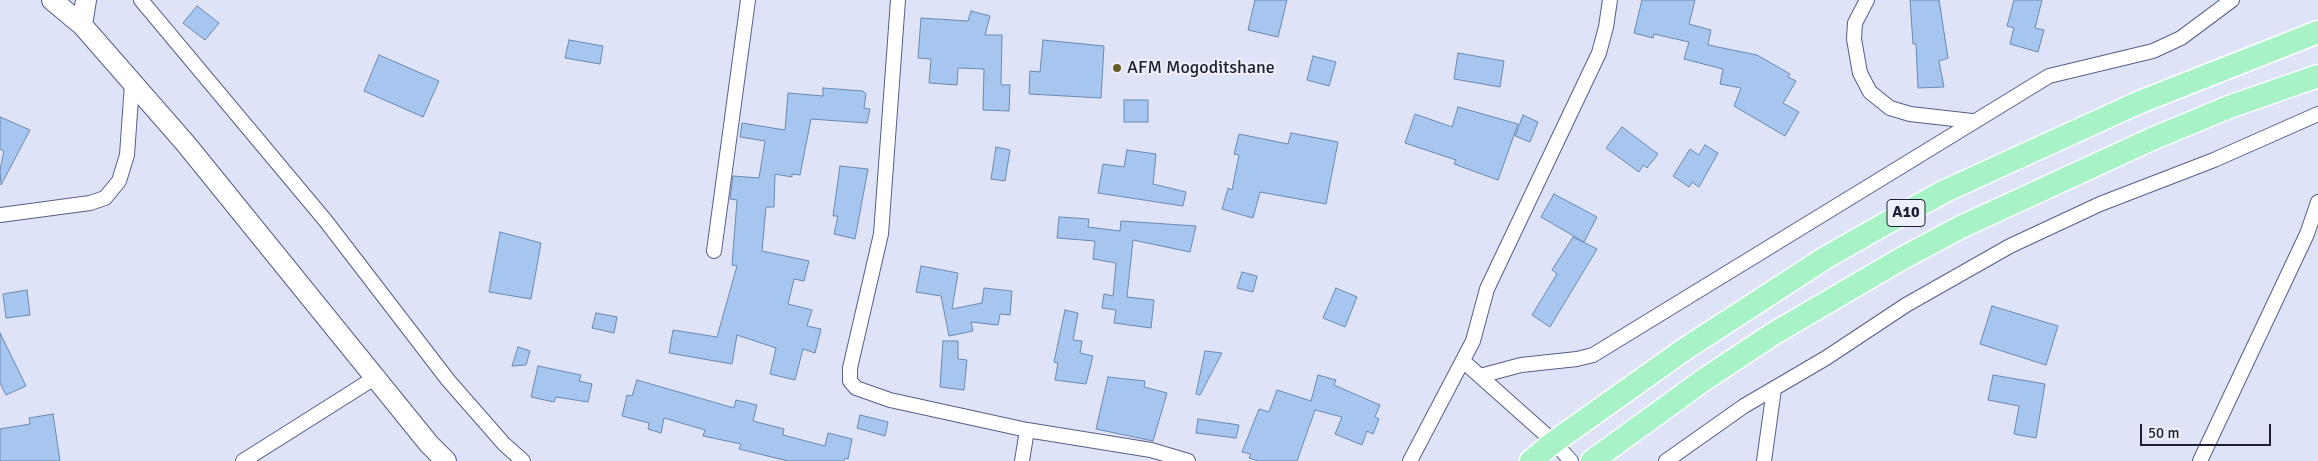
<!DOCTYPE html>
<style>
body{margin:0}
#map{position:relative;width:2318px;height:461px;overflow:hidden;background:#dee3f7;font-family:Signika,sans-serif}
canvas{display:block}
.scale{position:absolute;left:2140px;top:424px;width:131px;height:22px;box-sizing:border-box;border:2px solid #1b1f31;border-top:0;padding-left:6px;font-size:15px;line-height:18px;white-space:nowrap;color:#1b1f31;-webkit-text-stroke:4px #eef1fb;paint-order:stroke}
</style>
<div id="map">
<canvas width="2318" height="461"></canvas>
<div class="scale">50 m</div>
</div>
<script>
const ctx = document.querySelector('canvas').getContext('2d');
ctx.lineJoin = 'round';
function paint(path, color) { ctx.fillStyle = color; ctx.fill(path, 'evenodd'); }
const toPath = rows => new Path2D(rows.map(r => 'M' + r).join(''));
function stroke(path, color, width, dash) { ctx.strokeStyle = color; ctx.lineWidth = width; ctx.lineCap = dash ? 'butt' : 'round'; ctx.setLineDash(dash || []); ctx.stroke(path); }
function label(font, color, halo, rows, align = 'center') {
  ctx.font = font + ' Signika,sans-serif'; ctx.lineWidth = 4; ctx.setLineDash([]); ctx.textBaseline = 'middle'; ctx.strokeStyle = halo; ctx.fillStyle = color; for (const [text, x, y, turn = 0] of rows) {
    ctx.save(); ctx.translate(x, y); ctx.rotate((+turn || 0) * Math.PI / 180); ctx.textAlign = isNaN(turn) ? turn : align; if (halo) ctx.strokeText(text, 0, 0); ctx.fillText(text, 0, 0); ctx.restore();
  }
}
const building = toPath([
 [1255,0,1287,0,1278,37,1248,30,1255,0],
 [1642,0,1695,0,1689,24,1711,30,1708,45,1757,55,1790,74,1788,77,1796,81,1783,103,1799,112,1785,136,1734,106,1741,88,1720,84,1723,69,1684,59,1689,42,1654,34,1653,38,1634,33,1642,0],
 [1910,0,1939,0,1948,58,1939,61,1944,87,1918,88,1916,44,1913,44,1910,0],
 [2014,0,2042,0,2035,28,2044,30,2038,52,2010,44,2014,28,2007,26,2014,0],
 [197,6,219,23,205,40,183,23,197,6],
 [971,11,990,16,985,35,1002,35,1001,85,1010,85,1009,111,983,110,984,69,958,68,957,85,929,83,931,59,918,58,921,18,968,21,971,11],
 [569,40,603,46,600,64,565,58,569,40],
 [1043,40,1104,46,1101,98,1029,94,1030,71,1040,72,1043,40],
 [1458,53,1504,61,1500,87,1454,79,1458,53],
 [379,55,439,81,423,117,364,91,379,55],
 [1313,56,1336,62,1329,86,1307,80,1313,56],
 [823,88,863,91,866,94,864,108,870,109,867,123,811,119,800,175,792,174,792,177,775,174,774,207,766,207,762,251,809,261,804,281,794,279,788,304,812,310,807,326,821,329,815,353,803,349,795,380,770,374,776,348,737,335,732,364,669,353,673,330,717,337,737,266,732,265,737,200,730,199,733,176,759,178,765,141,740,137,742,123,785,130,788,93,823,96,823,88],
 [1124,100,1148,100,1148,122,1124,122,1124,100],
 [1458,107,1518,124,1498,180,1454,164,1456,160,1405,143,1415,114,1452,127,1458,107],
 [1523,115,1538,122,1530,142,1515,136,1523,115],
 [0,117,30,130,1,185,0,170,4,151,0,149,0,117],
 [1622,127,1658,154,1647,168,1643,165,1639,172,1606,148,1622,127],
 [1291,133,1338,142,1326,204,1260,192,1253,218,1222,209,1228,188,1232,190,1239,155,1234,154,1239,134,1288,144,1291,133],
 [1705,145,1718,153,1699,187,1692,182,1689,187,1673,176,1690,149,1699,155,1705,145],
 [996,147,1010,150,1005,181,991,179,996,147],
 [1127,150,1156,154,1153,184,1186,192,1183,206,1098,193,1103,164,1124,167,1127,150],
 [840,166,868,169,855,239,834,234,838,216,833,216,840,166],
 [1554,194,1597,217,1584,242,1541,217,1554,194],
 [1059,217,1089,219,1088,227,1120,231,1121,221,1196,226,1190,252,1133,240,1127,297,1154,300,1151,328,1114,323,1116,310,1102,308,1104,294,1113,296,1116,263,1093,259,1095,241,1057,238,1059,217],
 [500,232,541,243,531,299,489,292,500,232],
 [1573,237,1597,249,1550,327,1532,315,1557,274,1552,270,1573,237],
 [921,266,958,273,952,309,982,303,984,288,1012,291,1010,315,1000,314,998,325,971,322,973,331,949,336,941,296,916,292,921,266],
 [1242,272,1257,276,1253,292,1237,288,1242,272],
 [1336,288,1357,297,1345,327,1323,318,1336,288],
 [27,290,30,315,6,318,3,294,27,290],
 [1992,306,2058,326,2046,365,1980,344,1992,306],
 [1065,310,1078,313,1073,340,1082,341,1080,353,1093,356,1086,384,1055,380,1058,363,1054,362,1065,310],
 [596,313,617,317,614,333,592,328,596,313],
 [0,333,26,386,6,395,0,383,0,333],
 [943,341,958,341,958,359,967,360,964,390,940,387,943,341],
 [518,347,530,351,526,365,512,366,518,347],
 [1205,351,1222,353,1200,395,1196,394,1205,351],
 [538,366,581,375,579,381,592,384,588,402,556,397,554,402,531,397,538,366],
 [1318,375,1336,380,1334,385,1380,405,1375,417,1379,419,1373,434,1367,431,1362,445,1335,434,1342,417,1315,410,1297,461,1258,461,1249,458,1251,454,1242,452,1259,409,1269,412,1277,390,1311,401,1318,375],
 [1993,375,2045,384,2036,438,2014,434,2019,406,1988,400,1993,375],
 [1108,377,1145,381,1144,387,1167,393,1153,441,1096,429,1108,377],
 [637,380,734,408,736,400,757,405,753,421,784,429,783,435,825,446,828,433,852,439,848,459,845,458,844,461,788,461,739,449,741,444,703,436,705,430,664,418,661,433,648,429,649,423,622,416,627,395,632,396,637,380],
 [53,414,60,461,0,461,0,429,30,424,29,418,53,414],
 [860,415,888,422,885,436,857,428,860,415],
 [1198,419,1239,425,1236,438,1196,433,1198,419]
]);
const street = toPath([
 [141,0,325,220,448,380,504,444,523,461],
 [898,0,881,234,850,368,850,381,856,388,890,400,1027,430,1151,450,1188,461],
 [1867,0,1855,23,1854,39,1860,73,1870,92,1890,108,1910,114,1972,121],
 [0,215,90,203,105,198,119,181,127,155,132,84],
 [714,251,748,0],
 [1463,361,1554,442,1571,461],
 [1480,376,1521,365,1577,359,1593,355,2049,76,2153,51,2181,38,2232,0],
 [243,461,376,377],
 [1022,461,1027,430],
 [1410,461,1473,341,1487,289,1599,53,1606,27,1610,0],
 [1666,461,1744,406,1826,358,1906,305,2010,246,2100,204,2214,160,2318,114],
 [1764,461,1774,389],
 [2200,461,2307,234,2318,202]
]);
const secondary = toPath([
 [52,0,82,25,186,144,429,444,446,461],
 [82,25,86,0]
]);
const primary = toPath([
 [1531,461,1554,442,1685,349,1825,258,1883,225,1945,191,2140,102,2318,32],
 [1592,461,1705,379,1773,334,1901,259,1961,227,2152,139,2229,107,2318,76]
]);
const markers = [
 [1117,68,5,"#675a27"]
];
const shields = [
 [1906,213,38]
];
const shieldNames = [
 ["A10",1906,213]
];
const poiNames = [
 ["AFM Mogoditshane",1127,68]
];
paint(building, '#a6c6f0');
stroke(building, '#6b89b0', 1);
stroke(street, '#565e89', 16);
stroke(secondary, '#565e89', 22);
stroke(primary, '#fff', 25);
stroke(street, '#fff', 14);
stroke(secondary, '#fff', 20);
stroke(primary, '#a7f3c7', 22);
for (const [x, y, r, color] of markers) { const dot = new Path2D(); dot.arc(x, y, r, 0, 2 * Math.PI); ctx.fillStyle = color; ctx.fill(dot); stroke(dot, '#eef1fb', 2); }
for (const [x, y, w] of shields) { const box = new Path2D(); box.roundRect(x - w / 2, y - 13.5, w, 27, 4); ctx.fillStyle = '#eef1fb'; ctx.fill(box); stroke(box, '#1b1f31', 1); }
label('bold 16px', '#1b1f31', null, shieldNames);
label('18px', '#1b1f31', '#eef1fb', poiNames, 'left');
</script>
